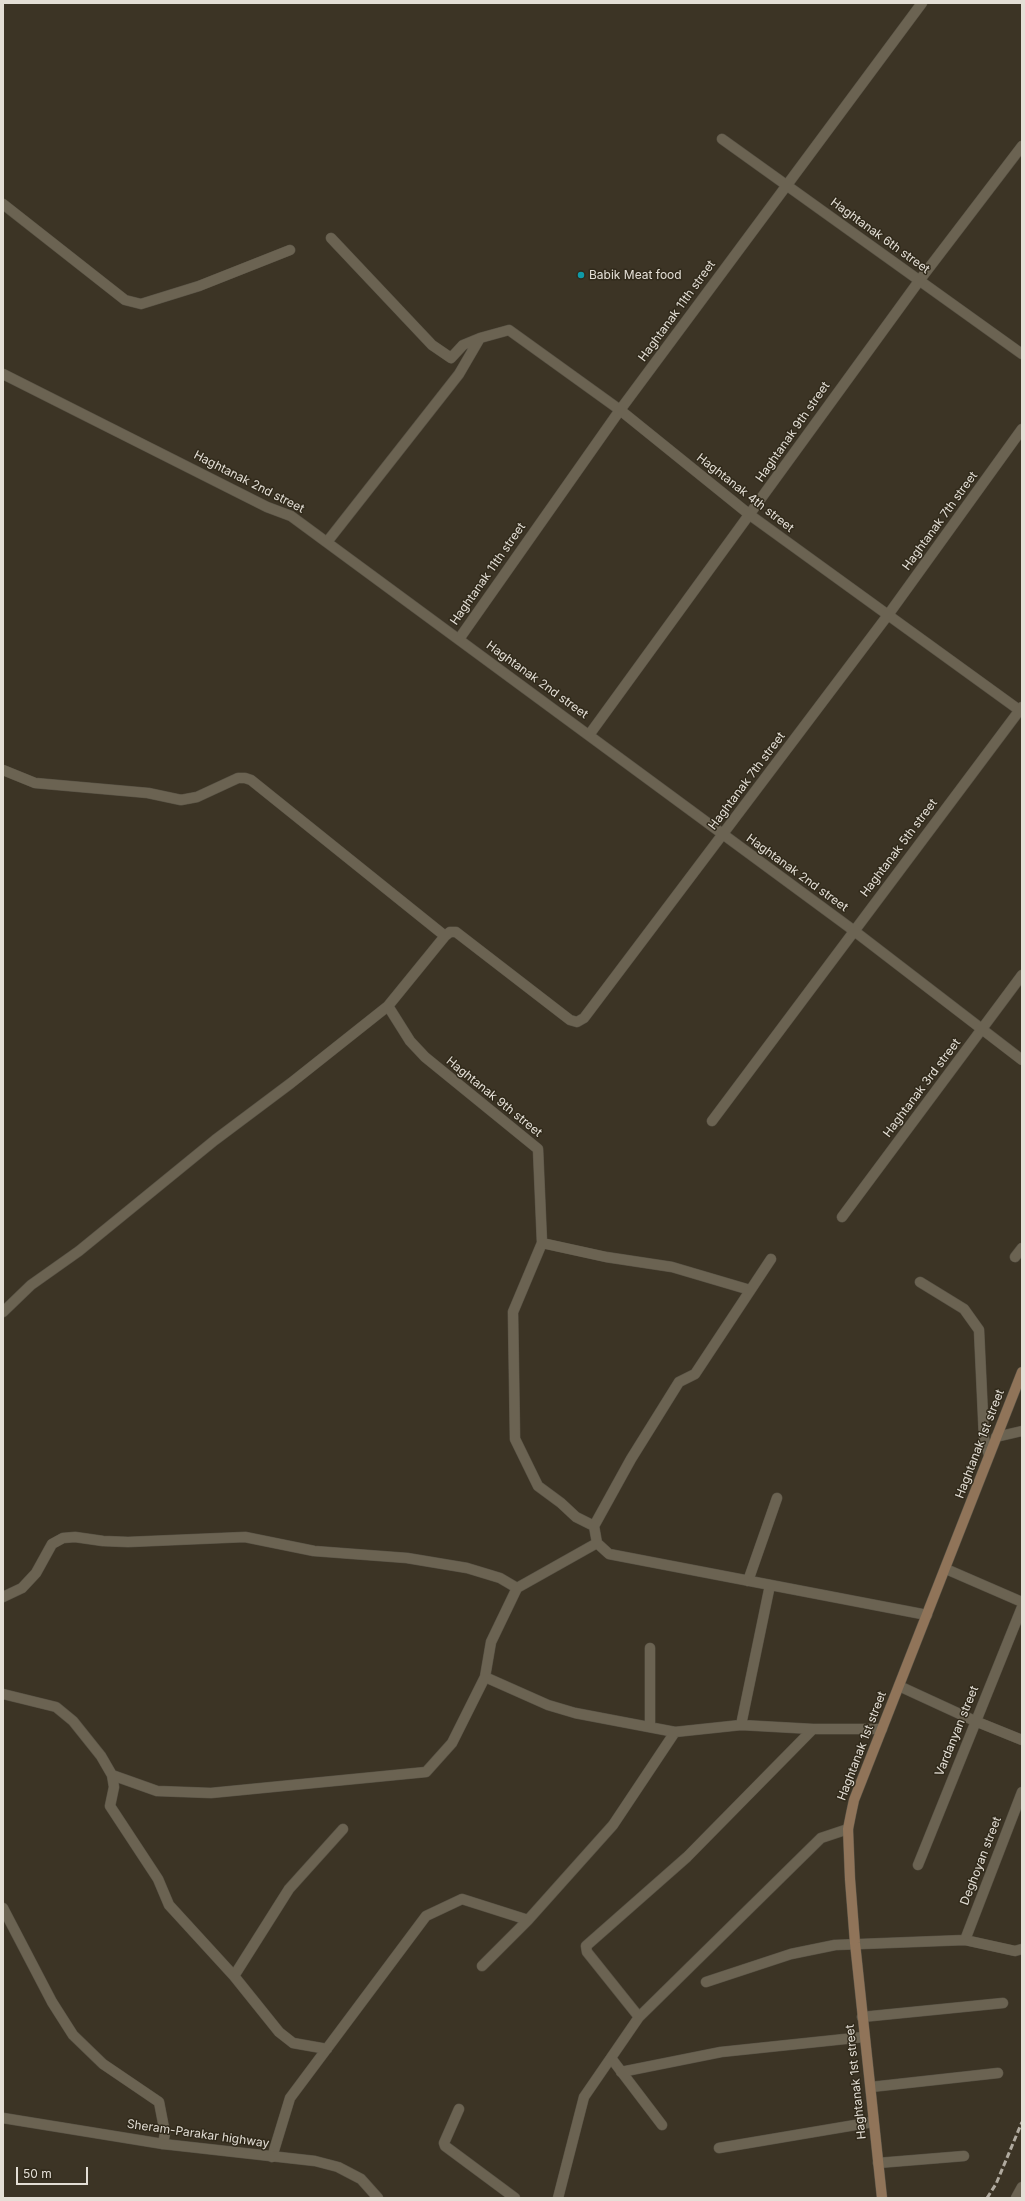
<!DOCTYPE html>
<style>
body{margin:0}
#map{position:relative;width:1025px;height:2201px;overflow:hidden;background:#3c3425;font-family:Inter,sans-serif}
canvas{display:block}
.frame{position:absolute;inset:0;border:4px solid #e4dfd6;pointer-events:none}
.scale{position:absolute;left:16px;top:2167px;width:72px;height:18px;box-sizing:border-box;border:2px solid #e4dfd6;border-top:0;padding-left:5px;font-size:12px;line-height:14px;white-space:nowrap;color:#e4dfd6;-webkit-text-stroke:3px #312a1b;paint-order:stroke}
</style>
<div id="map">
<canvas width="1025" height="2201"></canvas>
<div class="frame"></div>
<div class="scale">50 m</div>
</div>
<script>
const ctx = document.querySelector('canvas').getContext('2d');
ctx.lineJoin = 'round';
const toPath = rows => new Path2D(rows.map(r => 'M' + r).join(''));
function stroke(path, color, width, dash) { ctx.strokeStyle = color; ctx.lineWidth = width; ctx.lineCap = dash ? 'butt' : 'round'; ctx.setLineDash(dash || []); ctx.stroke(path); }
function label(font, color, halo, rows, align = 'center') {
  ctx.font = font + ' Inter,sans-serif'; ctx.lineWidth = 3; ctx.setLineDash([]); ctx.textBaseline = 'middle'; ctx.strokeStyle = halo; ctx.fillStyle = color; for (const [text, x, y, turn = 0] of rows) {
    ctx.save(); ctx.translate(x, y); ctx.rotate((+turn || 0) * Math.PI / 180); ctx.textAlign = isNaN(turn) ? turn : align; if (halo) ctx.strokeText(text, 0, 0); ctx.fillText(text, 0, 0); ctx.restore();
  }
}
const minor = toPath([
 [722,139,1022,354],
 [3,204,125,300,141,304,199,286,290,250],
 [331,238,432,345,451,358,463,345,480,338,509,330,620,410,750,515,1022,712],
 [3,374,267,507,291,516,853,930,1022,1060],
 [327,542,459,374,480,338],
 [459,639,620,410,922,3],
 [589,735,919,281,1022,146],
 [3,770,35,783,148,793,181,800,197,797,238,778,245,778,251,780,445,936],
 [388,1006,410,1041,425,1057,538,1149,542,1243,513,1312,515,1439,538,1486,561,1503,576,1517,594,1526],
 [712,1121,1022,707],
 [842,1217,1022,975],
 [542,1243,606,1257,672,1267,750,1290],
 [1015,1257,1022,1248],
 [771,1259,695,1374,679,1382,631,1459,594,1526,597,1543,609,1554,927,1615],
 [920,1282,964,1309,979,1330,984,1438,989,1455],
 [3,1312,31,1285,79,1251,215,1140,291,1083,388,1006,445,936,450,932,456,932,570,1020,577,1022,584,1018,888,615,1022,429],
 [996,1437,1022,1431],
 [946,1569,1022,1602],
 [748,1581,777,1498],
 [3,1597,22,1588,36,1573,52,1544,63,1538,75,1537,103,1541,128,1542,245,1537,314,1551,407,1558,467,1568,500,1578,517,1588],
 [485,1677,548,1705,575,1713,675,1732,741,1725,813,1729,882,1729],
 [899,1686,975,1721,1022,1740],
 [3,1694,56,1707,73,1721,101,1756,112,1775,114,1787,110,1806,158,1879,169,1905,234,1976,279,2032,293,2043,327,2049],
 [741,1725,770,1585],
 [650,1727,650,1648],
 [112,1775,157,1791,211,1793,426,1772,452,1743,485,1677,491,1642,517,1588,597,1543],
 [918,1865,1022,1607],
 [3,1908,52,2002,73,2035,103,2064,159,2102,165,2133,163,2144],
 [965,1940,1022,1792],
 [482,1966,528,1920],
 [234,1976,289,1889,343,1829],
 [706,1982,791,1954,835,1945,965,1940,1015,1951,1022,1949],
 [639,2017,587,1952,586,1946,687,1857,813,1729],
 [862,2017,1003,2003],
 [611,2058,662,2125],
 [621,2072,721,2052,864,2037],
 [871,2087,998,2073],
 [459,2109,444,2143,445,2146,515,2198],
 [719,2148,873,2122],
 [272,2157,290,2098,426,1916,462,1899,528,1920,613,1825,675,1732],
 [878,2163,964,2156],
 [558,2198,584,2097,639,2017,821,1838,848,1829],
 [1016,2198,1022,2187]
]);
const tertiary = toPath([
 [3,2118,163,2144,315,2161,338,2167,361,2179,378,2198]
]);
const secondary = toPath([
 [882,2198,855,1943,850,1879,848,1829,851,1814,854,1800,1022,1372]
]);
const rail = toPath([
 [987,2198,996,2184,1022,2122]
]);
const markers = [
 [581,275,4,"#0f9aa8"]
];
const streetNames = [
 ["Haghtanak 6th street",880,236,36],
 ["Haghtanak 11th street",677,311,-54],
 ["Haghtanak 9th street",793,432,-55],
 ["Haghtanak 2nd street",249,482,27],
 ["Haghtanak 4th street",745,493,38],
 ["Haghtanak 7th street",940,521,-54],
 ["Haghtanak 11th street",488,574,-55],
 ["Haghtanak 2nd street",537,680,36],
 ["Haghtanak 7th street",747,781,-53],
 ["Haghtanak 5th street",899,848,-53],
 ["Haghtanak 2nd street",797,873,36],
 ["Haghtanak 3rd street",922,1088,-53],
 ["Haghtanak 9th street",494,1097,39],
 ["Haghtanak 1st street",980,1444,-69],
 ["Vardanyan street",957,1731,-68],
 ["Haghtanak 1st street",862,1746,-69],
 ["Deghoyan street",981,1861,-69],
 ["Haghtanak 1st street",856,2082,-96],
 ["Sheram-Parakar highway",198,2134,8]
];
const poiNames = [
 ["Babik Meat food",589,275]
];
stroke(minor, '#585245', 11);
stroke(tertiary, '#585245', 11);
stroke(secondary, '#585245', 11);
stroke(minor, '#6b6352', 10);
stroke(tertiary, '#6b6352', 10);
stroke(secondary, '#907459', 10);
stroke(rail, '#b0aa9f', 3, [6, 3]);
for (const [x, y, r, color] of markers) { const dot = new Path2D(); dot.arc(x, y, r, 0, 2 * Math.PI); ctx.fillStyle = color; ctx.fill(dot); stroke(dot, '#312a1b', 1.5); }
label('12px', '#e4dfd6', '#312a1b', streetNames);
label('12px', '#e4dfd6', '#312a1b', poiNames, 'left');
</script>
